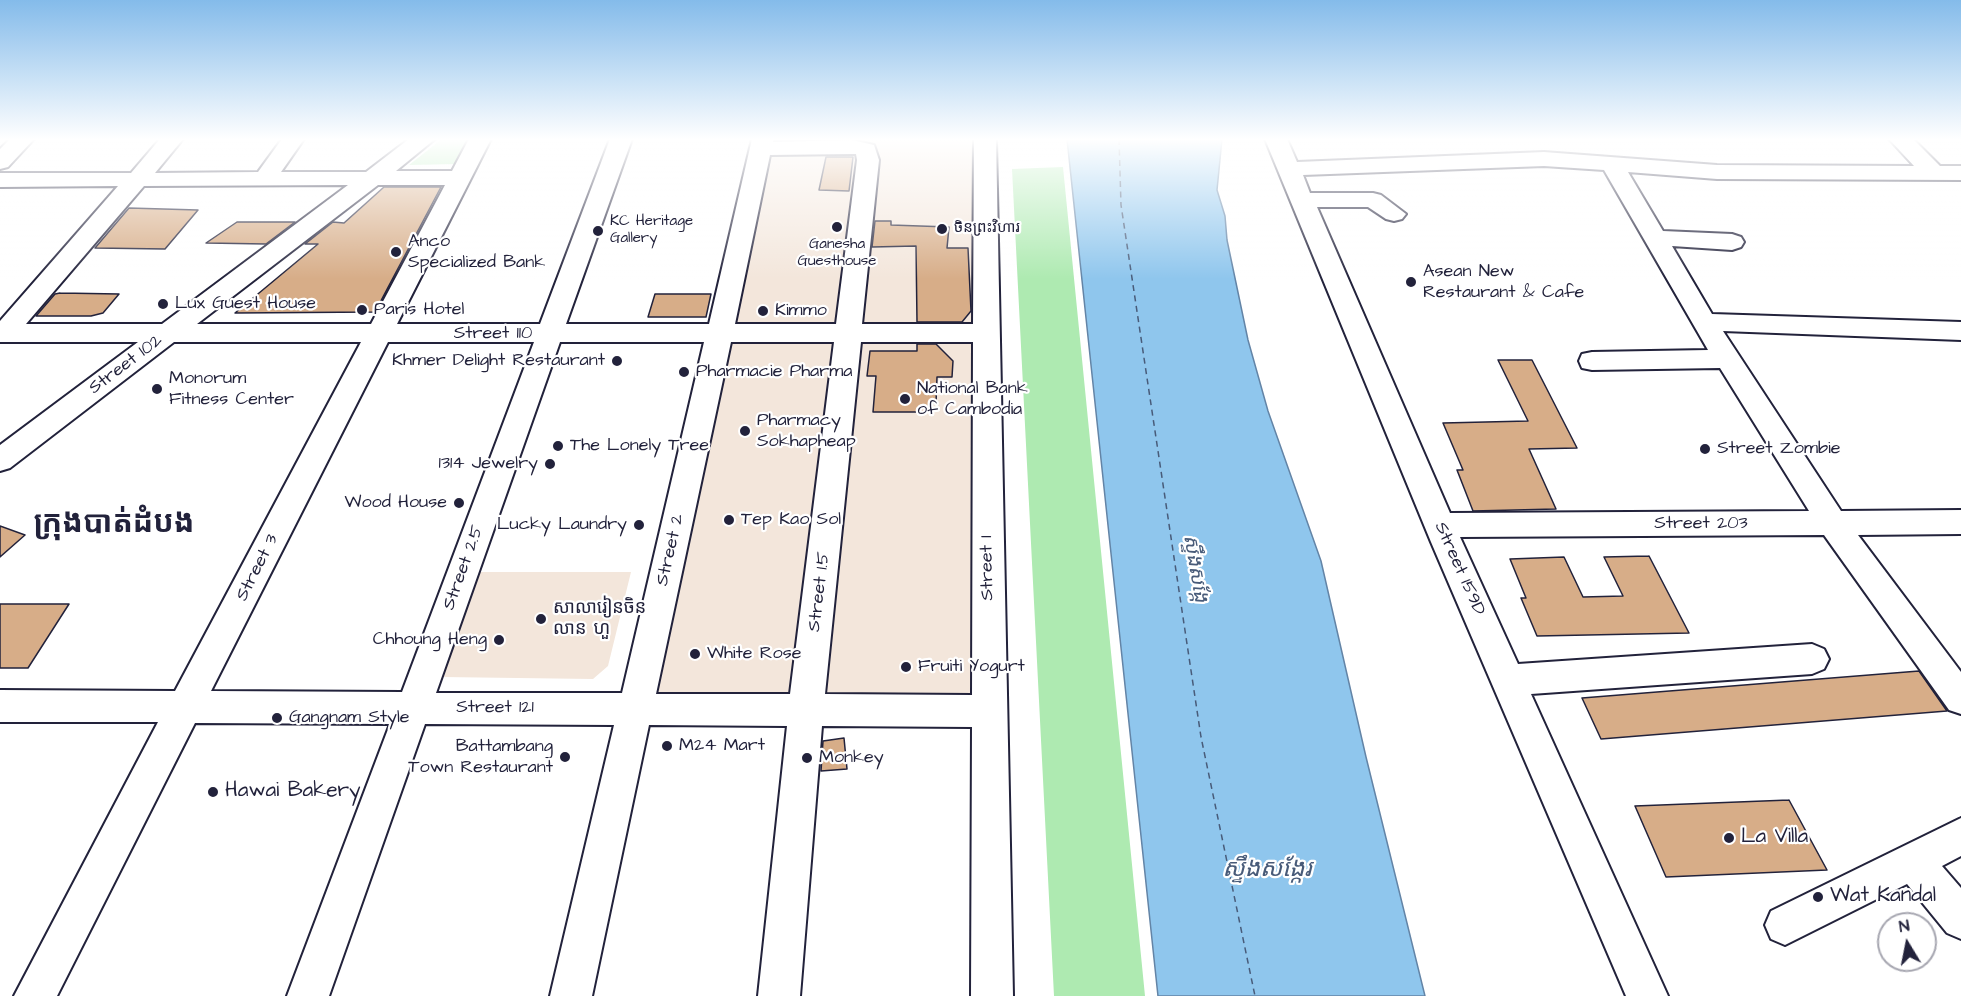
<!DOCTYPE html>
<meta charset="utf-8">
<style>
body{margin:0}
#map{position:relative;width:1961px;height:996px;overflow:hidden;background:#fff;font-family:"Architects Daughter",sans-serif}
canvas{display:block}
.north{position:absolute;left:1877px;top:912px;width:60px;height:60px;box-sizing:border-box;background:#fff;border:2px solid #a7a7b1;border-radius:50%;rotate:350deg;font-size:16px;font-weight:700;line-height:24px;text-align:center;color:#22223b}
.north::after{content:'';display:block;margin:auto;width:21px;height:27px;background:#22223b;clip-path:polygon(50% 0,100% 100%,50% 72%,0 100%)}
</style>
<div id="map">
<canvas width="1961" height="996"></canvas>
<div class="north">N</div>
</div>
<script>
const ctx = document.querySelector('canvas').getContext('2d');
ctx.lineJoin = 'round';
function paint(path, color) { ctx.fillStyle = color; ctx.fill(path, 'evenodd'); }
const toPath = rows => new Path2D(rows.map(r => 'M' + r).join(''));
function stroke(path, color, width, dash) { ctx.strokeStyle = color; ctx.lineWidth = width; ctx.lineCap = dash ? 'butt' : 'round'; ctx.setLineDash(dash || []); ctx.stroke(path); }
function label(font, color, halo, rows, align = 'center') {
  ctx.font = font + ' "Architects Daughter","Noto Sans Khmer",sans-serif'; ctx.lineWidth = 4.5; ctx.setLineDash([]); ctx.textBaseline = 'middle'; ctx.strokeStyle = halo; ctx.fillStyle = color; for (const [text, x, y, turn = 0] of rows) {
    ctx.save(); ctx.translate(x, y); ctx.rotate((+turn || 0) * Math.PI / 180); ctx.textAlign = isNaN(turn) ? turn : align; if (halo) ctx.strokeText(text, 0, 0); ctx.fillText(text, 0, 0); ctx.restore();
  }
}
const built = toPath([
 [763,139,985,139,990,711,635,709],
 [480,572,631,572,608,666,593,679,442,677]
]);
const green = toPath([
 [442,139,470,139,457,164,409,165],
 [1063,167,1145,996,1054,996,1012,169]
]);
const water = toPath([
 [1067,139,1222,139,1217,190,1225,216,1227,240,1248,340,1268,411,1321,561,1366,757,1425,996,1158,996,1067,139]
]);
const ferry = toPath([
 [1119,139,1121,205,1201,737,1255,996]
]);
const building = toPath([
 [826,157,853,157,849,191,819,190,826,157],
 [384,187,441,187,375,312,235,313,318,244,305,244,333,222,344,223,384,187],
 [129,208,198,210,165,249,95,248,129,208],
 [875,221,891,221,891,225,949,227,947,248,968,248,971,311,962,322,917,322,916,246,872,247,875,221],
 [237,222,295,222,266,244,206,243,237,222],
 [60,293,119,294,103,313,91,316,36,316,55,294,60,293],
 [655,294,711,294,706,317,648,317,655,294],
 [917,344,936,344,953,361,952,377,937,377,936,403,931,403,931,412,873,412,876,376,867,376,870,351,917,351,917,344],
 [1498,360,1532,360,1577,448,1529,449,1556,509,1473,511,1457,470,1463,470,1443,423,1528,421,1498,360],
 [0,526,25,535,0,557,0,526],
 [1649,556,1689,633,1537,636,1521,598,1526,598,1510,559,1564,557,1583,597,1623,596,1604,557,1649,556],
 [0,604,69,604,28,668,0,668,0,604],
 [1919,671,1947,711,1601,739,1582,698,1919,671],
 [844,738,847,769,821,771,823,741,844,738],
 [1789,800,1827,870,1666,877,1635,806,1789,800]
]);
const minor = toPath([
 [10,139,34,139,8,167,0,169,0,149,10,139],
 [160,139,183,139,155,173,258,172,282,139,304,139,281,172,366,172,409,139,435,139,396,171,452,171,469,139,491,139,397,324,540,324,610,139,632,139,566,324,709,324,752,139,774,139,773,142,852,140,874,145,879,160,862,324,973,324,974,139,996,139,1013,996,971,996,972,727,822,726,800,996,758,996,787,726,649,725,592,996,550,996,614,725,425,724,329,996,287,996,390,724,195,723,57,996,14,996,158,722,0,722,0,690,175,691,361,342,174,342,10,468,0,471,0,445,138,342,0,342,0,321,118,186,0,187,0,173,131,173,160,139],
 [852,154,856,154,857,160,836,324,735,324,770,155,852,154],
 [348,185,162,324,26,324,144,186,348,185],
 [378,185,445,185,371,324,197,324,378,185],
 [388,342,534,342,402,692,211,691,388,342],
 [560,342,704,342,622,693,436,693,560,342],
 [731,342,834,342,790,694,656,694,731,342],
 [861,342,973,342,972,695,825,694,861,342],
 [1265,139,1287,139,1297,162,1544,152,1717,165,1914,166,1889,139,1913,139,1940,166,1961,166,1961,180,1717,179,1628,172,1663,231,1732,234,1741,237,1744,242,1741,247,1732,250,1672,246,1712,314,1961,322,1961,340,1723,331,1841,511,1961,510,1961,534,1858,535,1961,672,1961,714,1949,710,1824,535,1460,537,1518,664,1812,644,1824,649,1829,659,1824,669,1812,674,1531,694,1668,996,1626,996,1431,542,1265,139],
 [1544,166,1604,170,1708,350,1592,352,1582,354,1579,361,1582,368,1592,370,1720,368,1809,511,1450,513,1317,207,1368,207,1386,219,1394,221,1402,219,1406,214,1381,195,1373,193,1310,193,1303,175,1544,166],
 [1961,818,1961,856,1942,866,1961,888,1961,939,1947,933,1907,884,1785,945,1771,939,1765,925,1771,911,1961,818]
]);
const markers = [
 [837,227,6,"#22223b"],
 [942,229,6,"#22223b"],
 [598,231,6,"#22223b"],
 [396,252,6,"#22223b"],
 [1411,282,6,"#22223b"],
 [163,304,6,"#22223b"],
 [362,310,6,"#22223b"],
 [763,311,6,"#22223b"],
 [617,361,6,"#22223b"],
 [684,372,6,"#22223b"],
 [157,389,6,"#22223b"],
 [905,399,6,"#22223b"],
 [745,431,6,"#22223b"],
 [558,446,6,"#22223b"],
 [1705,449,6,"#22223b"],
 [550,464,6,"#22223b"],
 [459,503,6,"#22223b"],
 [729,520,6,"#22223b"],
 [639,525,6,"#22223b"],
 [541,619,6,"#22223b"],
 [499,640,6,"#22223b"],
 [695,654,6,"#22223b"],
 [906,667,6,"#22223b"],
 [277,718,6,"#22223b"],
 [667,746,6,"#22223b"],
 [565,757,6,"#22223b"],
 [807,758,6,"#22223b"],
 [213,792,6,"#22223b"],
 [1729,838,6,"#22223b"],
 [1818,897,6,"#22223b"]
];
const farPoinames = [
 ["KC Heritage",610,222],
 ["Gallery",610,239],
 ["ចិនព្រះវិហារ",954,229],
 ["Ganesha",837,245,"center"],
 ["Guesthouse",837,262,"center"]
];
const poiNames = [
 ["Anco",408,242],
 ["Specialized Bank",408,263],
 ["Asean New",1423,272],
 ["Restaurant & Cafe",1423,293],
 ["Lux Guest House",175,304],
 ["Paris Hotel",374,310],
 ["Kimmo",775,311],
 ["Khmer Delight Restaurant",605,361,"right"],
 ["Pharmacie Pharma",696,372],
 ["Monorum",169,379],
 ["Fitness Center",169,400],
 ["National Bank",917,389],
 ["of Cambodia",917,410],
 ["Pharmacy",757,421],
 ["Sokhapheap",757,442],
 ["The Lonely Tree",570,446],
 ["Street Zombie",1717,449],
 ["1314 Jewelry",538,464,"right"],
 ["Wood House",447,503,"right"],
 ["Tep Kao Sol",741,520],
 ["Lucky Laundry",627,525,"right"],
 ["សាលារៀនចិន",553,609],
 ["លាន ហួ",553,630],
 ["Chhoung Heng",487,640,"right"],
 ["White Rose",707,654],
 ["Fruiti Yogurt",918,667],
 ["Gangnam Style",289,718],
 ["M24 Mart",679,746],
 ["Battambang",553,747,"right"],
 ["Town Restaurant",553,768,"right"],
 ["Monkey",819,758]
];
const streetNames = [
 ["Street 110",493,334],
 ["Street 102",126,365,-37],
 ["Street 203",1701,524],
 ["Street 2",671,550,-77],
 ["Street 3",258,568,-63],
 ["Street 2.5",464,568,-70],
 ["Street 1",988,568,-91],
 ["Street 159D",1459,569,66],
 ["Street 1.5",820,592,-83],
 ["Street 121",495,708]
];
const waterNames = [
 ["ស្ទឹងសង្កែ",1194,569,80]
];
const nearPoinames = [
 ["Hawai Bakery",225,792],
 ["La Villa",1741,838],
 ["Wat Kandal",1830,897]
];
const nearWaternames = [
 ["ស្ទឹងសង្កែរ",1267,871]
];
const townNames = [
 ["ក្រុងបាត់ដំបង",114,526]
];
paint(built, '#f3e6db');
paint(green, '#aeeab1');
paint(water, '#8fc6ed');
stroke(water, '#6384a6', 1.5);
stroke(ferry, '#485b79', 1.5, [6, 4.5]);
paint(building, '#d7ad88');
stroke(building, '#22223b', 1.5);
stroke(minor, '#22223b', 4);
paint(minor, '#fff');
const sky = ctx.createLinearGradient(0, 0, 0, 279);
sky.addColorStop(0, '#84bbea');
sky.addColorStop(0.5, '#fff');
sky.addColorStop(1, '#ffffff00');
ctx.fillStyle = sky;
ctx.fillRect(0, 0, 1961, 279);
for (const [x, y, r, color] of markers) { const dot = new Path2D(); dot.arc(x, y, r, 0, 2 * Math.PI); ctx.fillStyle = color; ctx.fill(dot); stroke(dot, '#fff', 2); }
label('15px', '#22223b', '#fff', farPoinames, 'left');
label('18px', '#22223b', '#fff', poiNames, 'left');
label('18px', '#22223b', '#fff', streetNames);
label('italic 20px', '#485b79', '#fff', waterNames);
label('21px', '#22223b', '#fff', nearPoinames, 'left');
label('italic 24px', '#485b79', '#fff', nearWaternames);
label('bold 30px', '#22223b', '#fff', townNames);
</script>
